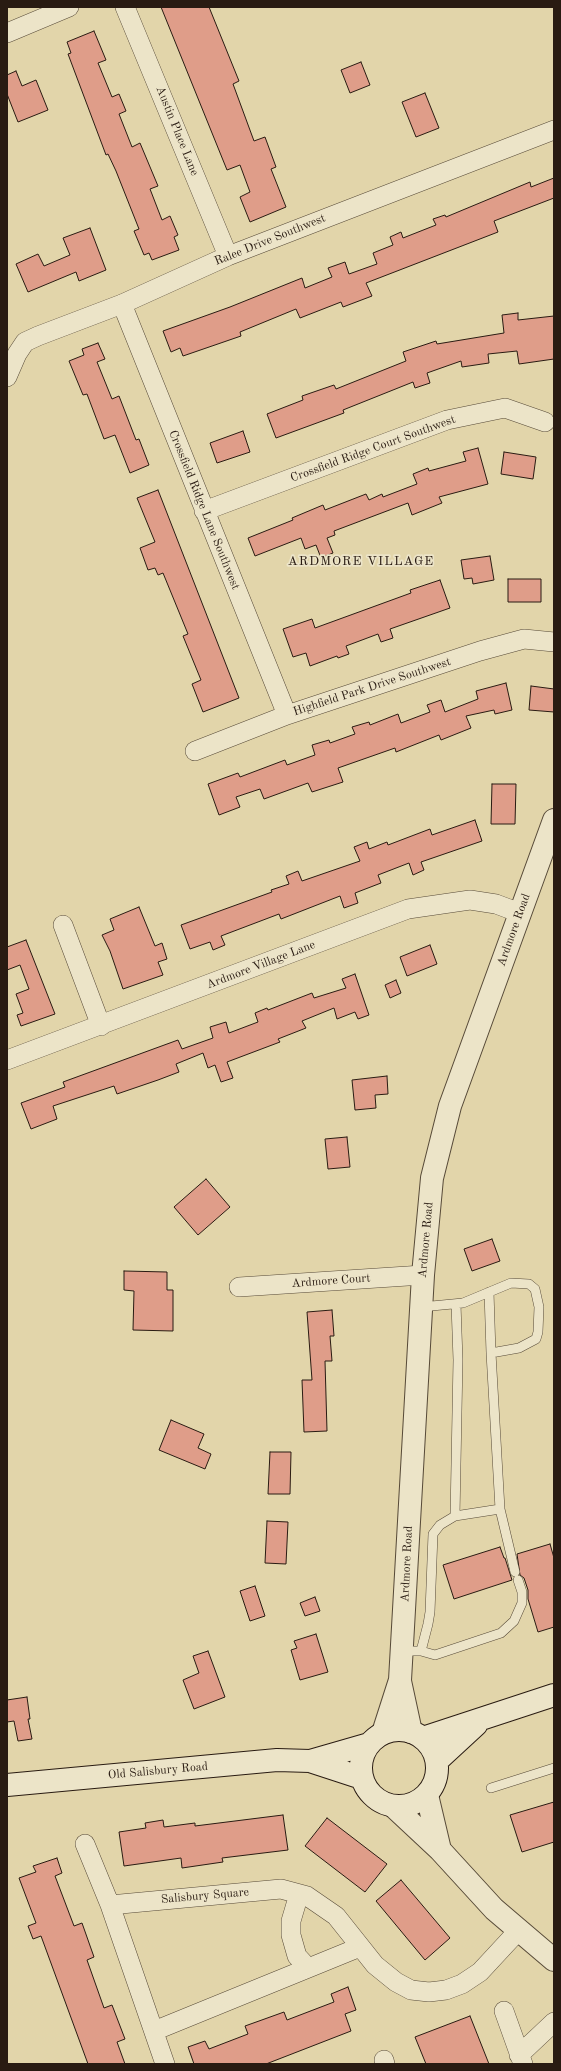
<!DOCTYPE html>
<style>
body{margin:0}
#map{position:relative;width:561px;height:2071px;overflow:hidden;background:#e2d5aa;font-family:"Old Standard TT",serif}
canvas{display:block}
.frame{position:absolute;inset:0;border:8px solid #291b12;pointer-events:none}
</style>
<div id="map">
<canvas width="561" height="2071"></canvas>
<div class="frame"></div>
</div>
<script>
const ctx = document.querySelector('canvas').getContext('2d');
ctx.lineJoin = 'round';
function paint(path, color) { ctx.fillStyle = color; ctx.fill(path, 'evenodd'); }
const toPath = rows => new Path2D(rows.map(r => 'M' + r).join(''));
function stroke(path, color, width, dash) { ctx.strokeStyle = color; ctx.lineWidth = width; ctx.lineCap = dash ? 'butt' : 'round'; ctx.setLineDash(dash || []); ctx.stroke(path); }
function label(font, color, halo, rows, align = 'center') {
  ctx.font = font + ' "Old Standard TT",serif'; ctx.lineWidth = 3.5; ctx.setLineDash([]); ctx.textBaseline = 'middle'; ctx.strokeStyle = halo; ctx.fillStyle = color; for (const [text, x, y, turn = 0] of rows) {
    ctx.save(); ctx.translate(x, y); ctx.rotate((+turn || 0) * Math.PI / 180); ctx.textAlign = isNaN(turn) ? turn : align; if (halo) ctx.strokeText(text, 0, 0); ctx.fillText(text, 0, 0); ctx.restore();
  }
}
const building = toPath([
 [161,7,209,7,239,81,233,84,254,141,265,137,276,167,271,169,286,207,250,222,240,197,250,192,240,165,227,170,161,7],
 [94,31,106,60,98,63,112,97,119,94,126,111,119,114,132,147,140,143,158,186,150,189,162,220,170,216,178,235,174,237,179,250,152,260,149,253,144,255,134,231,139,229,116,171,108,154,106,155,68,54,71,53,67,42,94,31],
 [361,62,370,85,350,93,341,70,361,62],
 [16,71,22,86,36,80,48,110,18,122,7,94,7,75,16,71],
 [425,93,439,128,416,137,402,102,425,93],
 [554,178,554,198,494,221,498,232,366,283,372,296,343,307,341,302,300,318,296,309,240,332,241,336,183,356,180,348,171,352,163,331,230,307,302,278,305,288,332,277,328,268,345,262,349,274,377,264,373,253,393,245,390,237,401,232,403,238,436,225,433,219,445,215,446,217,530,182,531,187,554,178],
 [90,228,106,270,79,281,76,272,28,292,16,264,38,254,44,266,70,255,63,238,90,228],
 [518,313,518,320,554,316,554,359,519,364,517,351,488,354,489,363,462,367,461,361,427,373,430,383,415,388,413,382,343,410,344,413,276,438,267,414,303,400,302,396,334,385,336,389,406,361,403,352,436,341,437,344,504,333,502,315,518,313],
 [98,343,105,359,97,362,112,399,119,396,136,440,139,439,149,465,130,473,115,435,104,439,87,394,83,395,69,361,84,355,82,349,98,343],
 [243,431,250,452,217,463,210,443,243,431],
 [478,448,488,484,439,497,442,503,412,515,408,503,334,531,335,535,327,538,333,553,321,558,316,545,305,549,301,538,255,556,248,538,293,520,292,518,323,505,325,510,366,494,369,500,382,494,383,497,417,484,413,474,428,468,429,471,466,461,463,452,478,448],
 [504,452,536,457,533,479,501,474,504,452],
 [158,490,239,698,203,712,192,684,201,680,183,636,188,634,163,573,158,575,155,568,148,570,140,548,155,542,137,498,158,490],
 [490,556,494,580,473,584,472,578,464,579,461,560,490,556],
 [508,579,541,579,541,602,508,602,508,579],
 [440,580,450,608,390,629,393,638,381,642,378,634,346,646,349,654,338,658,337,656,310,666,306,653,293,657,283,629,312,619,315,628,411,593,410,590,440,580],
 [506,683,512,710,495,714,494,710,466,716,471,728,441,740,439,735,396,752,395,748,338,768,343,782,312,792,308,783,264,799,260,789,236,797,240,807,219,815,208,784,238,773,240,777,285,760,287,765,315,755,312,745,329,740,330,743,355,734,352,727,369,722,370,725,398,714,401,723,430,712,427,705,441,700,445,712,478,699,476,691,506,683],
 [531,686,554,689,554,712,529,710,531,686],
 [492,784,516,784,515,824,491,824,492,784],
 [475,820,482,841,421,862,424,870,413,875,409,863,378,875,381,883,355,893,358,903,344,908,340,896,281,919,279,914,221,936,225,945,213,950,210,942,190,949,181,925,272,892,271,890,289,884,286,876,298,871,302,881,360,861,354,847,367,842,369,849,387,842,388,845,430,829,432,835,475,820],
 [139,907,155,946,162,943,167,959,158,962,163,975,123,989,110,951,102,935,114,930,110,919,139,907],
 [26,940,55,1014,21,1026,17,1015,23,1013,16,994,29,989,20,965,7,970,7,947,26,940],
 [430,945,437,964,407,976,400,957,430,945],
 [355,974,369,1015,358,1019,355,1012,337,1019,334,1008,302,1021,306,1028,278,1039,280,1042,227,1062,233,1078,221,1082,215,1065,208,1068,203,1053,176,1064,179,1072,158,1080,117,1094,114,1086,53,1106,57,1119,31,1129,21,1103,65,1087,63,1082,178,1040,182,1049,213,1038,210,1027,226,1022,229,1033,258,1022,255,1013,267,1008,268,1010,312,993,314,998,346,988,342,979,355,974],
 [396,980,401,993,390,998,385,985,396,980],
 [387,1076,388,1094,375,1095,376,1108,355,1110,352,1080,387,1076],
 [347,1137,350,1167,328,1169,325,1139,347,1137],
 [206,1179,230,1207,198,1235,174,1207,206,1179],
 [492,1239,500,1261,472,1271,464,1249,492,1239],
 [124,1271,167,1272,167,1290,173,1290,173,1331,133,1330,134,1291,124,1290,124,1271],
 [332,1310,334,1336,330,1336,332,1361,325,1361,327,1431,304,1432,302,1380,312,1380,307,1312,332,1310],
 [171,1420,204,1434,198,1448,211,1454,205,1469,159,1450,171,1420],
 [270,1452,291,1452,290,1494,268,1494,270,1452],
 [267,1521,288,1522,286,1564,265,1563,267,1521],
 [550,1544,554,1558,554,1627,538,1632,528,1599,528,1590,524,1578,520,1575,517,1554,550,1544],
 [500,1547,504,1558,505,1558,512,1580,454,1599,443,1565,500,1547],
 [255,1586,265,1616,250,1621,240,1591,255,1586],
 [315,1597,320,1611,305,1616,300,1603,315,1597],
 [316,1634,328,1672,300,1680,291,1650,297,1648,294,1641,316,1634],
 [208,1651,225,1697,194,1709,183,1680,199,1673,193,1656,208,1651],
 [27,1697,30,1719,28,1719,32,1739,18,1741,14,1721,7,1722,7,1700,27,1697],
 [554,1802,554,1842,522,1852,510,1815,554,1802],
 [283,1815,288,1850,222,1858,223,1862,182,1868,181,1858,124,1866,119,1832,146,1828,145,1823,163,1820,164,1827,195,1823,195,1826,283,1815],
 [327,1818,387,1864,365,1892,305,1846,327,1818],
 [57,1858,62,1873,55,1876,74,1926,82,1923,94,1957,87,1960,104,2008,112,2005,125,2039,117,2042,125,2064,88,2064,41,1936,33,1939,28,1926,36,1923,19,1878,36,1872,33,1866,57,1858],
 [401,1880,450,1938,425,1960,376,1901,401,1880],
 [348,1987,356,2010,345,2014,351,2031,266,2064,194,2064,188,2047,205,2041,209,2049,248,2034,245,2026,259,2021,284,2012,287,2020,334,2002,331,1994,348,1987],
 [470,2016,489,2064,426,2064,415,2037,470,2016]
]);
const service = toPath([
 [421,1307,463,1303,511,1283,529,1284,535,1289,539,1307,538,1332,536,1339,519,1348,491,1353,489,1292],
 [491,1353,500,1509,515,1572],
 [455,1516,458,1360,456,1304],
 [402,1651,421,1651,435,1655,501,1633,514,1621,522,1603,522,1592,518,1580],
 [421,1651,428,1624,430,1612,433,1534,440,1525,455,1516,500,1509],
 [491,1788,554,1768]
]);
const minor = toPath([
 [125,7,228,256],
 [7,33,69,7],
 [122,304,287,715],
 [7,377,17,354,25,342,38,336,122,304,228,256,554,130],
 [204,511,447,420,505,408,545,422],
 [195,751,287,715,480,651,524,639,554,642],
 [63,925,101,1026],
 [7,1060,408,909,470,900,496,904,520,913],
 [239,1287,423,1275],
 [85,1844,110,1905,165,2064],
 [299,1894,291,1921,291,1935,297,1956,308,1968],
 [110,1905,281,1889,307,1896,336,1916,375,1965,396,1982,411,1990,429,1992,446,1990,462,1984,480,1972,518,1931],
 [504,2011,523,2064],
 [154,2031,360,1947],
 [519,2055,554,2022],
 [384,2060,385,2064]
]);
const tertiary = toPath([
 [400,1681,411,1732],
 [383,1733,400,1680,423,1275,432,1178,450,1106,554,820],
 [427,1795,440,1850],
 [394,1807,440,1850,494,1909,554,1960]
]);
const secondary = toPath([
 '361 1768a38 38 0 1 1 76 0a38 38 0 1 1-76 0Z',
 [423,1738,554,1695],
 [310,1761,369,1744],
 [437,1761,476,1725],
 [7,1785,277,1760,310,1761,362,1778]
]);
const streetNames = [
 ["Austin Place Lane",177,131,68],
 ["Ralee Drive Southwest",270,240,-22],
 ["Crossfield Ridge Court Southwest",373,449,-20],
 ["Crossfield Ridge Lane Southwest",204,510,68],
 ["Highfield Park Drive Southwest",372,687,-18],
 ["Ardmore Road",514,930,-70],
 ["Ardmore Village Lane",261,965,-21],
 ["Ardmore Road",426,1240,-85],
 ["Ardmore Court",331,1281,-4],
 ["Ardmore Road",407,1564,-87],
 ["Old Salisbury Road",158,1771,-5],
 ["Salisbury Square",205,1896,-5]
];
const neighbourhoodNames = [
 ["ARDMORE VILLAGE",361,562]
];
paint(building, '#df9d89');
stroke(building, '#291b12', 1);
stroke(service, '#574a38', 10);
stroke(minor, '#574a38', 20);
stroke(tertiary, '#574a38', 24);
stroke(secondary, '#291b12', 24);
stroke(service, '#ece4c8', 9);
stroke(minor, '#ece4c8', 19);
stroke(tertiary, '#ece4c8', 22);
stroke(secondary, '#ece4c8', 22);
label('12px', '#291b12', '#ece4c8', streetNames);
ctx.letterSpacing = '1px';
label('13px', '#291b12', '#ece4c8', neighbourhoodNames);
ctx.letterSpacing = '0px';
</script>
